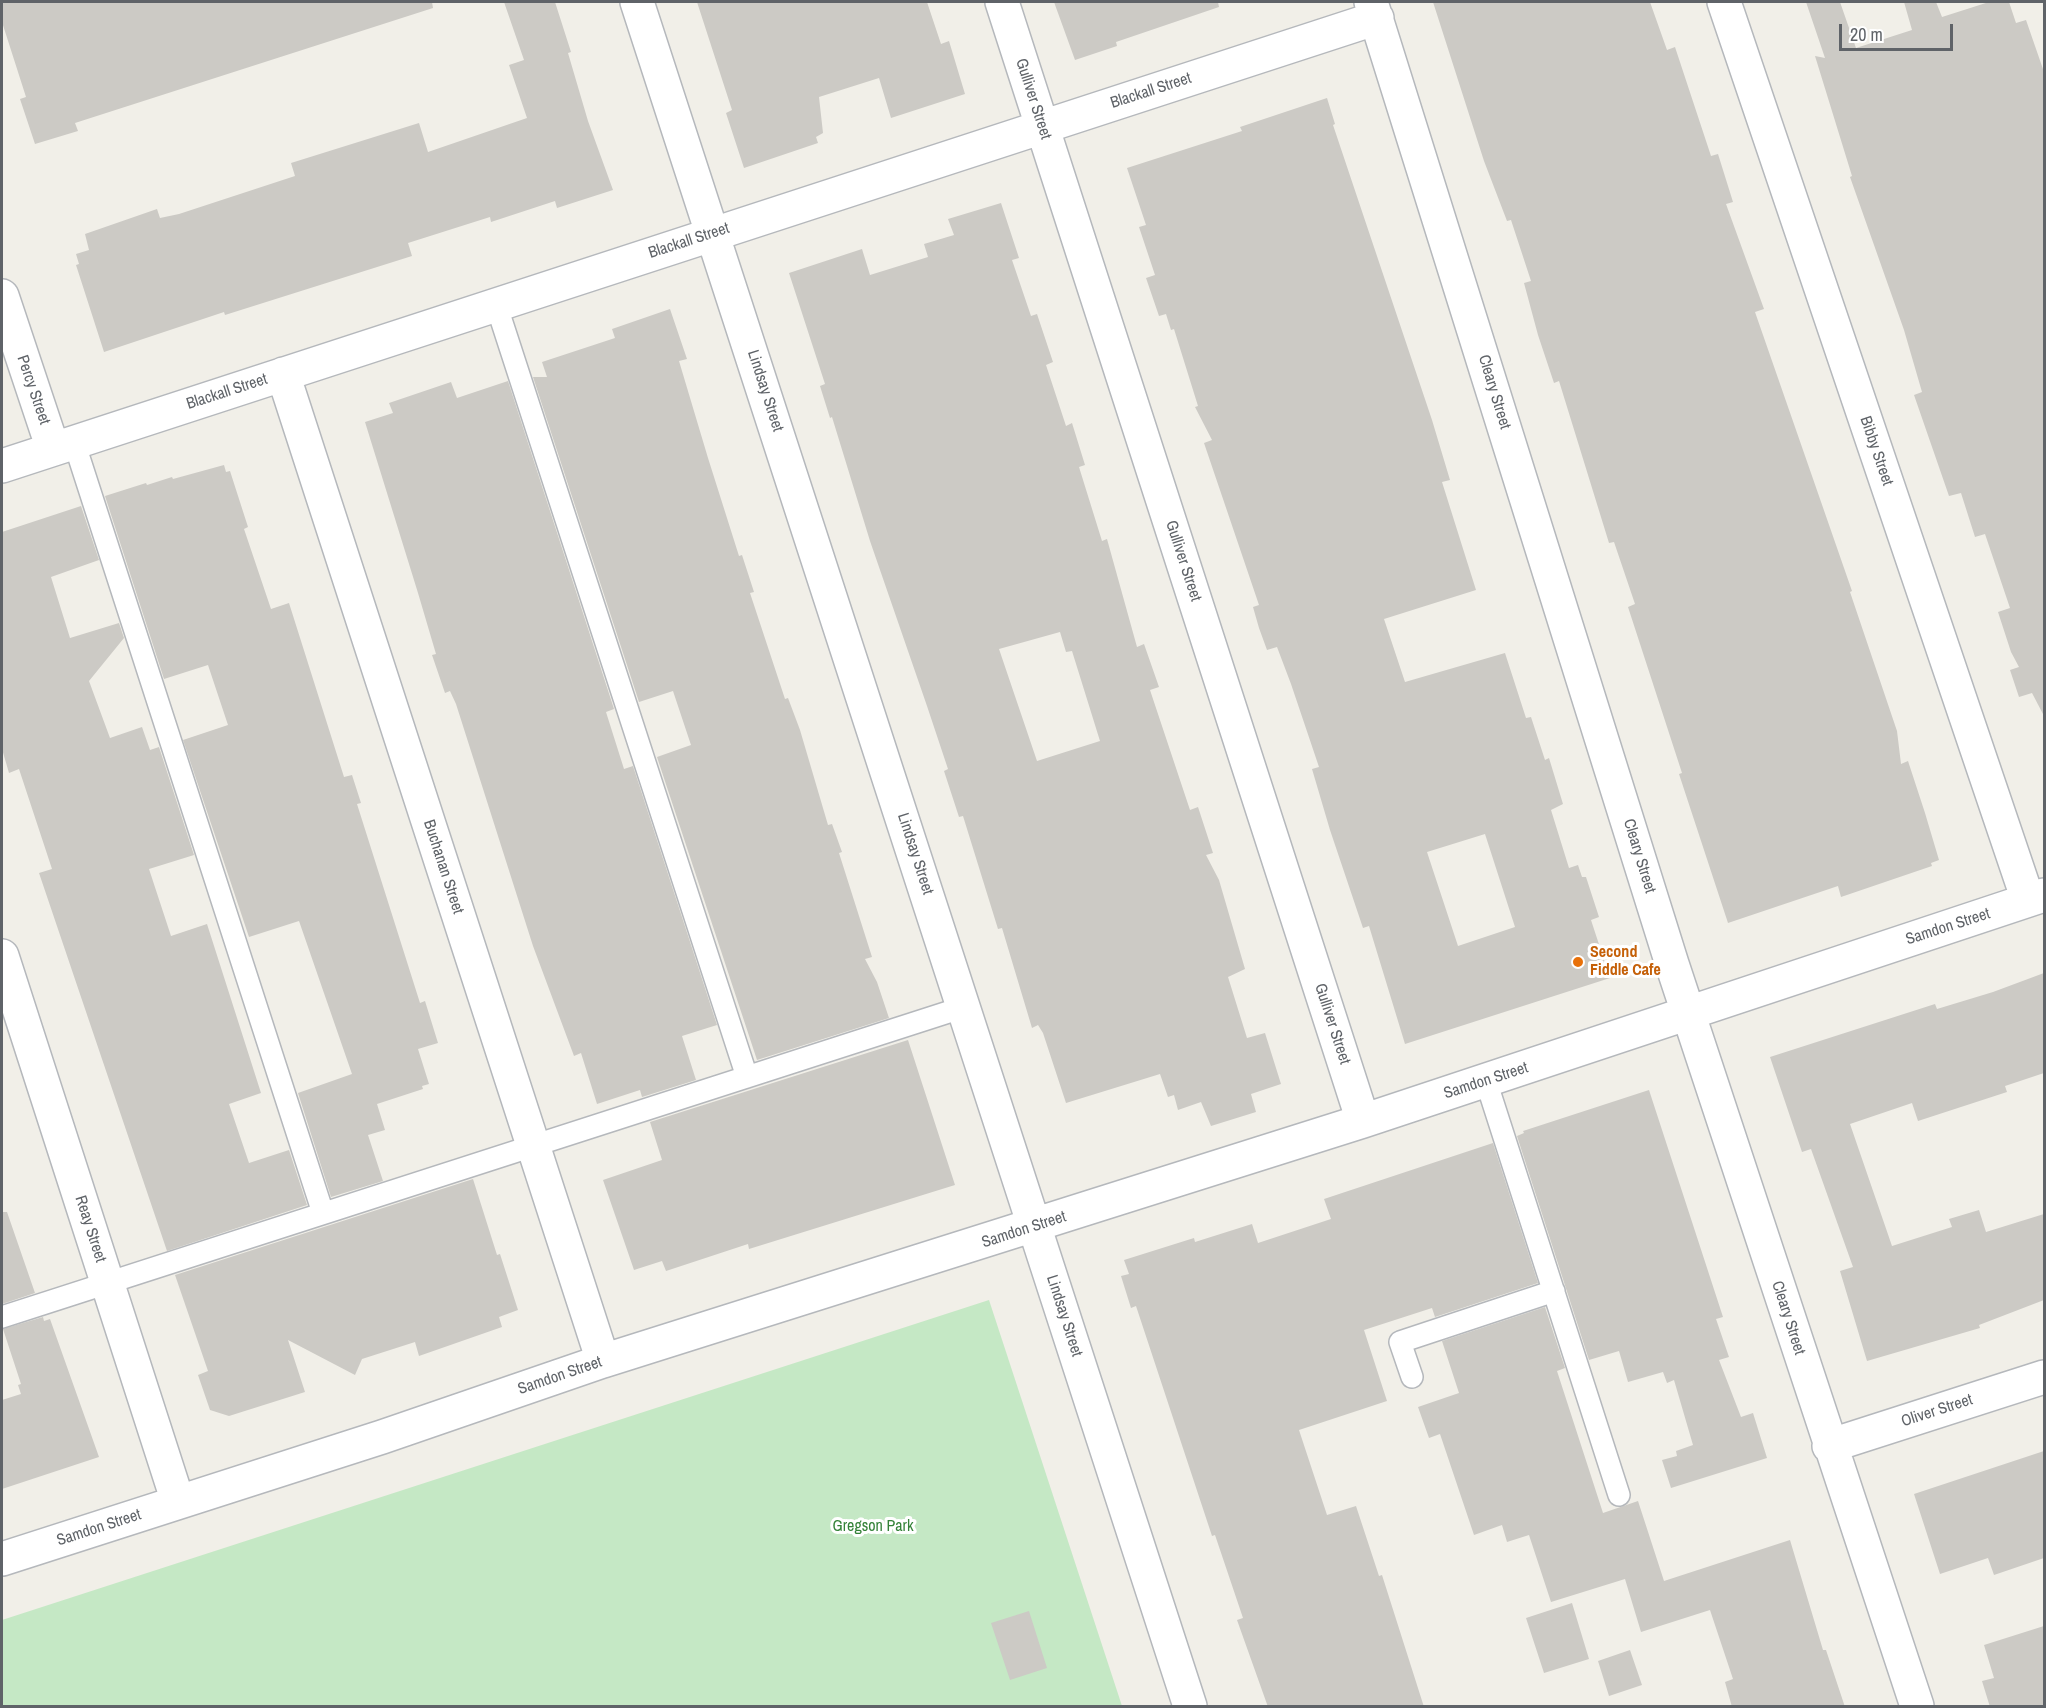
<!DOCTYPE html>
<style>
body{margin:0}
#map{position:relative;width:2046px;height:1708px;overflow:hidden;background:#f1efe8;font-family:"Archivo Narrow",sans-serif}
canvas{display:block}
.frame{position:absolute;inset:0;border:3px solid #5f6368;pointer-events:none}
.scale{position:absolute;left:1839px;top:24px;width:114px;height:27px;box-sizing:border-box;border:3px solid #5f6368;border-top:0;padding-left:8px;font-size:18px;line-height:21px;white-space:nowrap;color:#5f6368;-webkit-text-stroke:4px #fff;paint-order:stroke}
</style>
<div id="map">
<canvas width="2046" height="1708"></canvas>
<div class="frame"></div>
<div class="scale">20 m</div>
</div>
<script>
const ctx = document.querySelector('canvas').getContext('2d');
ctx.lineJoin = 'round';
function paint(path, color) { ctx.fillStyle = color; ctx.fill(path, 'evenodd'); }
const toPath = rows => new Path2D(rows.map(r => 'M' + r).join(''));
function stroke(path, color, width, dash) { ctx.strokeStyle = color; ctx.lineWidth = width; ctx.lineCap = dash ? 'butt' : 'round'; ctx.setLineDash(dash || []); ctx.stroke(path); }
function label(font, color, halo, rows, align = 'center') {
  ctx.font = font + ' "Archivo Narrow",sans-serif'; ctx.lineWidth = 6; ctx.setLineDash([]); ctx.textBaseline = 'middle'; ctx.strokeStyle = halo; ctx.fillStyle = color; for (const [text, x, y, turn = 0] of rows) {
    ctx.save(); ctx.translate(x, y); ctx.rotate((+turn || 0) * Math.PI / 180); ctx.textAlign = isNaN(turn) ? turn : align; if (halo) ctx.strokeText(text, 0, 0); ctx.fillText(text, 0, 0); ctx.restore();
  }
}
const green = toPath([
 [989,1300,1122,1706,2,1706,2,1620]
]);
const building = toPath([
 [2,2,432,2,433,8,75,123,78,131,35,144,20,99,26,97,2,22],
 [504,2,555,2,571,52,568,53,588,121,613,190,557,208,555,201,491,222,490,217,408,243,412,256,225,315,224,312,104,352,76,265,79,264,76,254,89,250,85,234,157,209,160,218,179,214,295,176,291,163,419,123,428,152,527,118,509,65,524,60],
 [697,2,927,2,941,44,949,41,965,94,891,118,879,78,819,97,823,133,816,137,818,143,744,168,726,113,732,110],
 [1054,2,1218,2,1219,7,1116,42,1117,46,1075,60],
 [1433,2,1650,2,1667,50,1675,47,1711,156,1718,154,1733,202,1726,204,1764,309,1755,312,1852,591,1850,592,1897,731,1901,764,1908,761,1925,813,1939,860,1931,863,1932,866,1841,897,1838,886,1728,923,1679,774,1682,773,1628,607,1635,604,1614,542,1609,543,1559,381,1554,383,1538,335,1524,283,1531,281,1511,220,1507,221,1484,161],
 [1806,2,1840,2,1856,48,1912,30,1904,2,1936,2,1942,17,1989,2,2009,2,2016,23,2026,20,2044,72,2044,716,2032,693,2019,697,2010,670,2019,667,2011,652,1998,612,2010,608,1985,534,1975,537,1961,493,1949,496,1914,395,1922,392,1904,330,1850,177,1852,176,1815,56,1825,58],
 [1327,98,1335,124,1333,125,1432,420,1450,480,1442,482,1476,590,1384,619,1405,682,1505,653,1526,718,1531,717,1545,760,1549,758,1563,804,1551,810,1569,868,1578,865,1582,877,1586,877,1599,917,1591,920,1610,978,1405,1044,1369,926,1363,928,1330,830,1312,769,1319,767,1291,684,1277,647,1267,650,1259,628,1253,607,1259,605,1204,443,1212,440,1195,407,1198,406,1174,329,1171,330,1166,314,1159,316,1146,278,1155,275,1139,227,1146,225,1127,168,1242,131,1240,127],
 [1485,834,1515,927,1458,946,1427,852],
 [1001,203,1019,258,1012,260,1031,316,1037,314,1053,362,1046,365,1066,426,1072,423,1085,465,1079,467,1102,541,1107,539,1137,647,1144,644,1159,687,1150,690,1190,810,1198,807,1213,853,1206,855,1219,880,1245,969,1228,977,1247,1038,1265,1033,1281,1084,1251,1094,1256,1112,1211,1126,1201,1102,1178,1110,1174,1095,1168,1097,1160,1074,1066,1103,1043,1033,1038,1025,1032,1028,1002,928,998,929,963,816,959,817,944,771,948,769,927,706,870,541,832,417,830,418,820,386,825,384,789,273,862,249,870,275,928,257,924,244,954,235,948,219],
 [1060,632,1066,652,1072,651,1100,741,1037,761,999,649],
 [670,309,687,359,679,361,708,458,739,556,742,555,754,592,750,593,785,699,788,698,800,730,828,825,832,824,842,852,839,853,872,957,865,959,877,982,889,1018,757,1060,657,757,691,745,673,691,639,702,533,377,547,377,542,362,615,338,612,329],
 [508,381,614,709,606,712,624,769,633,766,717,1025,682,1036,696,1080,642,1097,640,1090,597,1104,581,1053,574,1056,533,946,456,704,450,691,445,693,432,655,436,654,418,593,365,422,393,413,389,403,451,382,457,398],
 [224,465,226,472,230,471,248,527,244,529,271,609,289,603,344,777,352,775,361,803,357,804,420,1003,425,1001,438,1043,418,1049,429,1084,422,1086,423,1089,377,1104,385,1130,368,1135,383,1181,331,1197,298,1093,352,1074,299,921,249,937,183,740,228,725,208,665,164,679,105,496,146,483,147,485,172,477,173,479],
 [81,506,99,560,51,577,70,638,119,623,124,638,89,681,110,738,142,727,150,750,159,747,194,855,149,869,171,936,207,924,261,1093,229,1104,249,1163,289,1150,307,1205,167,1251,39,873,52,869,19,769,9,773,2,749,2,532],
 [2044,973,2044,1073,2005,1086,2007,1092,1918,1121,1912,1103,1850,1124,1892,1246,1952,1227,1949,1219,1979,1210,1986,1232,2044,1214,2044,1300,1979,1325,1980,1328,1867,1361,1840,1271,1853,1267,1811,1149,1802,1152,1770,1057,1935,1004,1937,1009,1993,992],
 [908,1040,955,1185,749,1249,748,1244,666,1271,662,1261,634,1270,603,1180,662,1160,650,1122],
 [1649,1090,1723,1317,1716,1319,1729,1357,1719,1360,1741,1417,1753,1413,1767,1458,1671,1488,1662,1460,1677,1456,1676,1451,1693,1445,1674,1380,1667,1383,1663,1372,1628,1382,1619,1351,1589,1360,1517,1136,1524,1133,1523,1131],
 [1493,1143,1538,1283,1435,1317,1432,1308,1364,1330,1387,1401,1299,1430,1327,1515,1356,1506,1379,1576,1382,1575,1424,1707,1268,1707,1237,1620,1243,1618,1215,1535,1212,1536,1136,1306,1131,1308,1121,1276,1129,1274,1124,1260,1194,1238,1195,1242,1252,1224,1258,1243,1331,1219,1324,1199],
 [473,1179,497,1255,500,1254,518,1310,499,1317,502,1327,419,1356,415,1342,362,1359,355,1375,288,1340,305,1392,229,1416,210,1410,198,1375,208,1371,175,1275],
 [2,1212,7,1212,35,1293,2,1304],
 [1545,1307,1565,1368,1557,1371,1603,1513,1638,1501,1664,1581,1790,1540,1823,1650,1826,1650,1845,1707,1732,1707,1725,1682,1733,1679,1710,1610,1641,1632,1625,1579,1551,1602,1529,1535,1507,1542,1502,1525,1474,1535,1440,1434,1429,1438,1418,1407,1459,1393,1442,1341],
 [43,1317,44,1321,50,1319,99,1457,2,1489,2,1400,21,1394,18,1385,21,1384,3,1329],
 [2044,1451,2044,1558,1994,1575,1988,1558,1940,1574,1914,1494],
 [1572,1603,1589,1659,1544,1673,1526,1618],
 [1029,1611,1047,1668,1010,1680,991,1623],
 [2044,1626,2044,1707,1990,1707,1982,1681,1994,1678,1984,1645],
 [1630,1650,1642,1685,1609,1696,1598,1661]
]);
const lane = toPath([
 [496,304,747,1077],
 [74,442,323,1213],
 [1486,1081,1619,1495],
 [2,1317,964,1007],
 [1412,1377,1400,1342,1554,1291]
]);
const street = toPath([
 [637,2,1190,1706],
 [1002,2,1363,1121],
 [1371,2,1672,964,1917,1706],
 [1724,2,2028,900],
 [2,296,53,449],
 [283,374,603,1361],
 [2,466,1377,18],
 [2,956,178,1502],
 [1829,1446,2044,1377],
 [2,1559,382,1437,603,1361,1363,1121,2044,895]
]);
const markers = [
 [1578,962,6,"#e8710a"]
];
const streetNames = [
 ["Blackall Street",1151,91,-18],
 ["Gulliver Street",1033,99,72],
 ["Blackall Street",689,241,-18],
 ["Percy Street",33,390,71],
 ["Lindsay Street",765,391,72],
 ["Blackall Street",227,392,-18],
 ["Cleary Street",1494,392,73],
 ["Bibby Street",1876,451,71],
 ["Gulliver Street",1183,561,72],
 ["Lindsay Street",915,854,72],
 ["Cleary Street",1639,856,73],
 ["Buchanan Street",443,867,72],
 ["Samdon Street",1948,927,-18],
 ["Gulliver Street",1332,1024,72],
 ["Samdon Street",1486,1081,-18],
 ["Reay Street",90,1229,72],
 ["Samdon Street",1024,1230,-18],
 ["Lindsay Street",1064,1316,72],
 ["Cleary Street",1788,1318,72],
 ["Samdon Street",560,1376,-19],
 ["Oliver Street",1937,1411,-18],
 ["Samdon Street",99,1528,-18]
];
const foodNames = [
 ["Second",1590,953],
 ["Fiddle Cafe",1590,971]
];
const parkNames = [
 ["Gregson Park",873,1527]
];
paint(green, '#c5e8c5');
paint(building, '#cccac5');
stroke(lane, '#b5b8bc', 24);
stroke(street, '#b5b8bc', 36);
stroke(lane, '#fff', 21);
stroke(street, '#fff', 33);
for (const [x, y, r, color] of markers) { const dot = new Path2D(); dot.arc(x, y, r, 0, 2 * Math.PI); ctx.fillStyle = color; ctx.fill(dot); stroke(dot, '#fff', 2); }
label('16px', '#5f6368', '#fff', streetNames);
label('bold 16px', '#c56008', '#fff', foodNames, 'left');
label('16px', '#348238', '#fff', parkNames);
</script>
